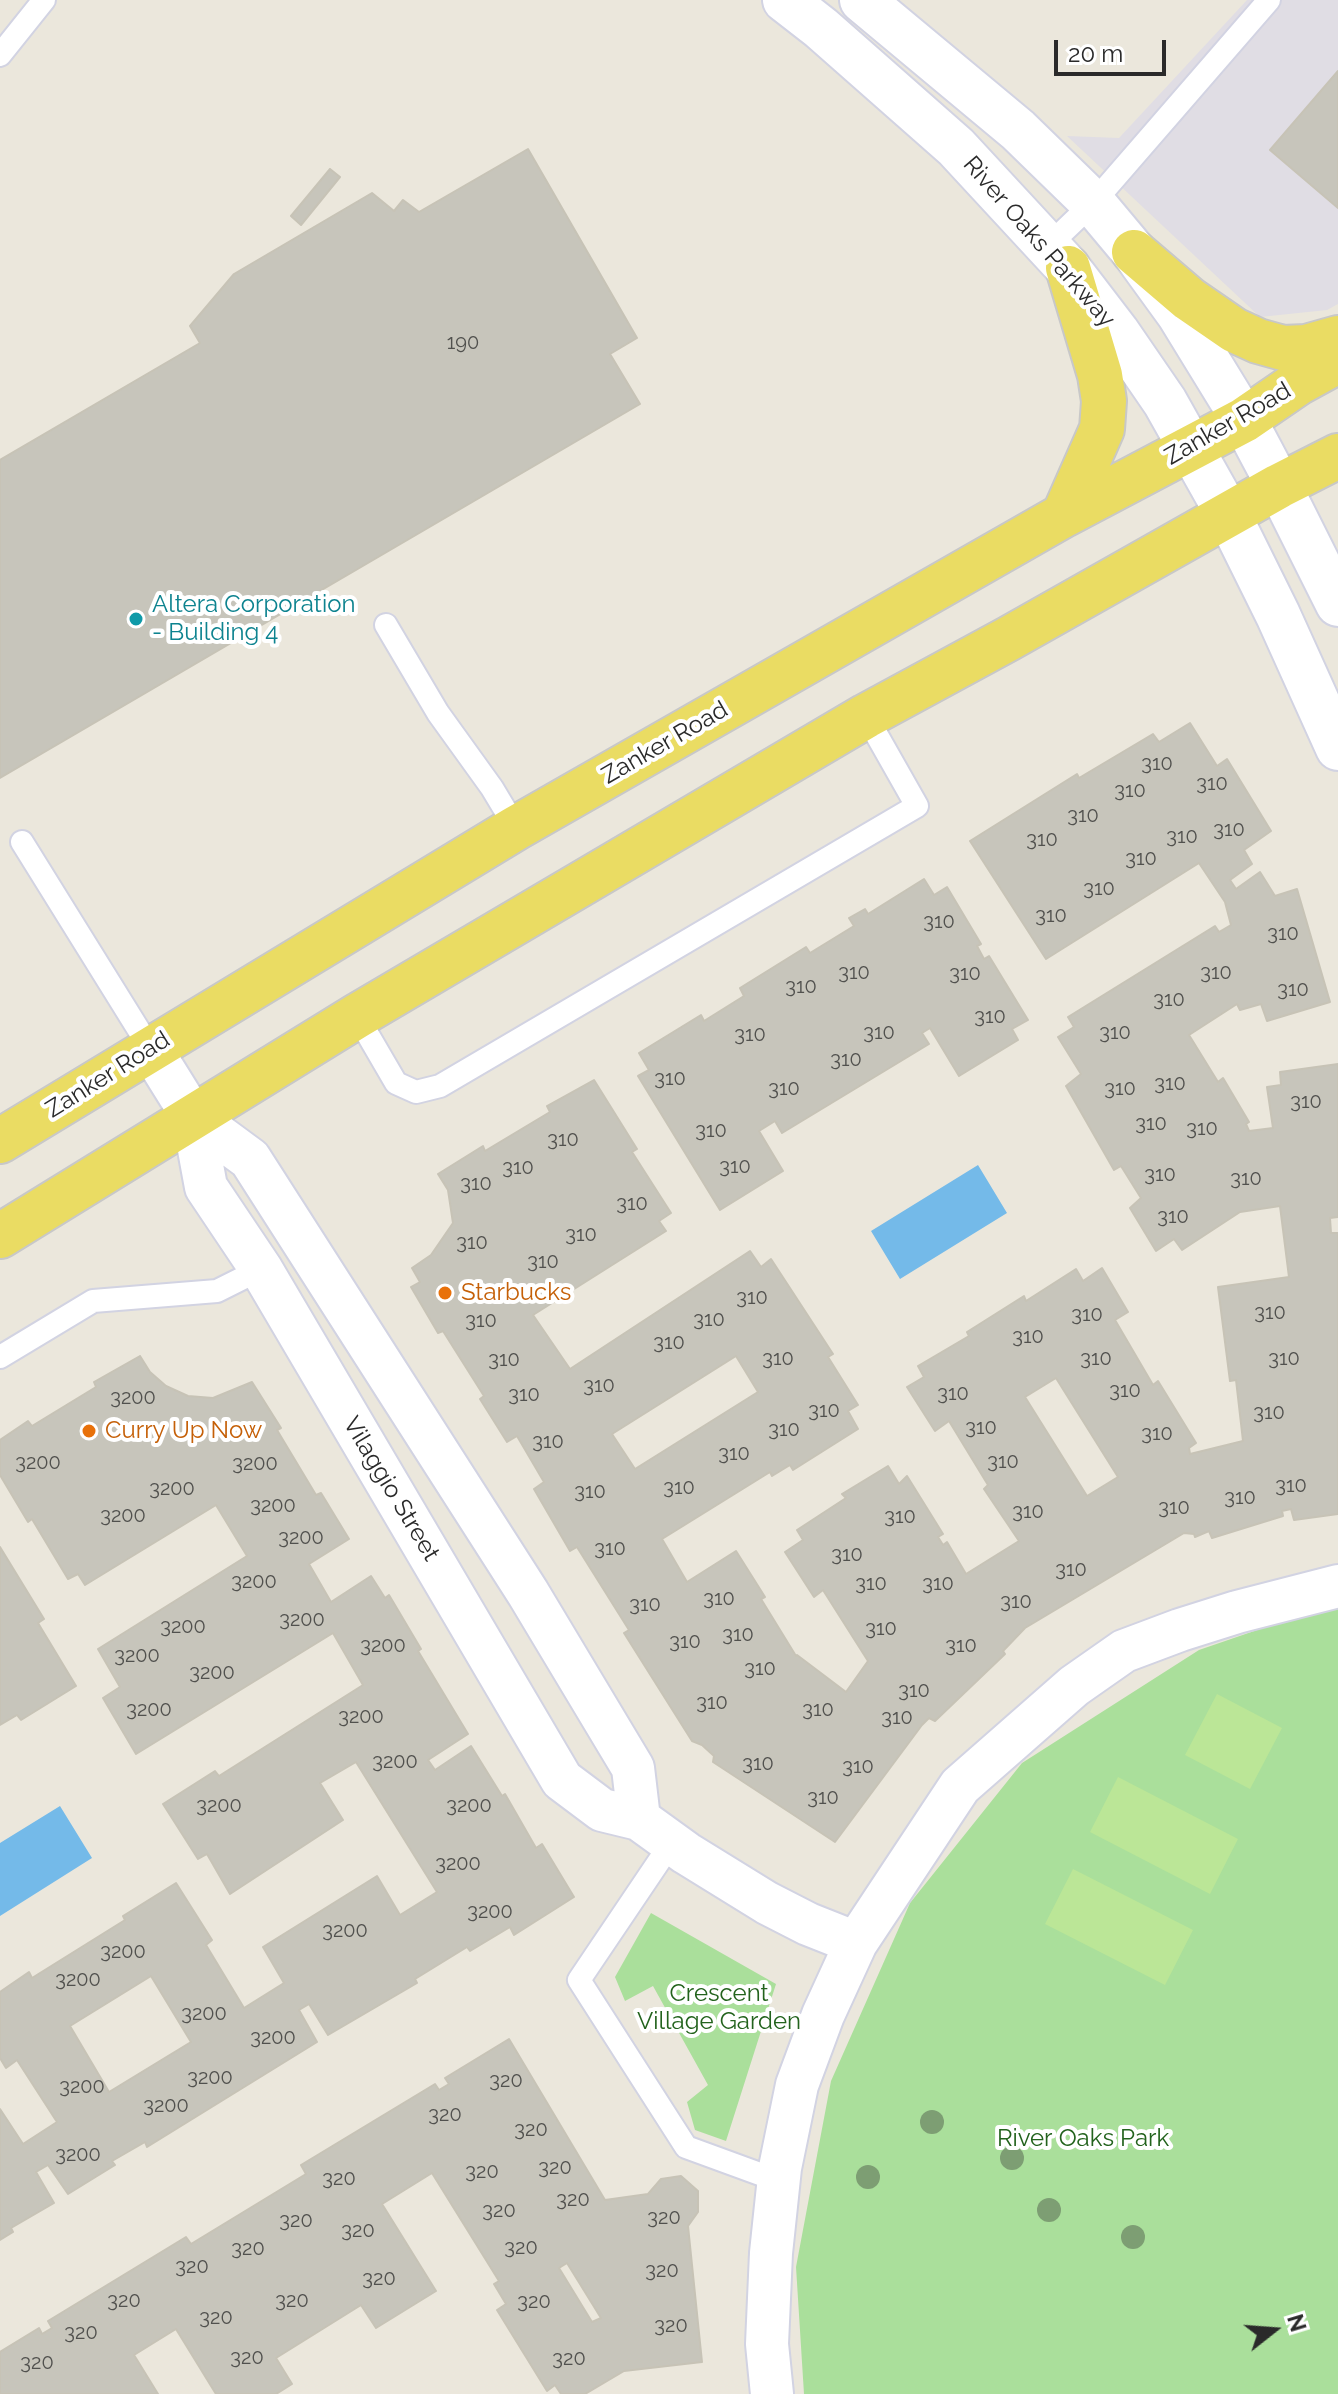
<!DOCTYPE html>
<style>
body{margin:0}
#map{position:relative;width:1338px;height:2394px;overflow:hidden;background:#ebe7dc;font-family:Raleway,sans-serif}
canvas{display:block}
.north{position:absolute;left:1234px;top:2290px;width:80px;height:80px;-webkit-text-stroke:6px #fff;paint-order:stroke;rotate:73deg;font-size:22px;font-weight:700;line-height:32px;text-align:center;color:#2a2a2a}
.north::after{content:'';display:block;margin:auto;width:28px;height:36px;background:#2a2a2a;clip-path:polygon(50% 0,100% 100%,50% 72%,0 100%)}
.scale{position:absolute;left:1054px;top:40px;width:112px;height:36px;box-sizing:border-box;border:4px solid #2a2a2a;border-top:0;padding-left:10px;font-size:24px;line-height:28px;white-space:nowrap;color:#2a2a2a;-webkit-text-stroke:6px #fff;paint-order:stroke}
</style>
<div id="map">
<canvas width="1338" height="2394"></canvas>
<div class="north">N</div>
<div class="scale">20 m</div>
</div>
<script>
const ctx = document.querySelector('canvas').getContext('2d');
ctx.lineJoin = 'round';
function paint(path, color) { ctx.fillStyle = color; ctx.fill(path, 'evenodd'); }
const toPath = rows => new Path2D(rows.map(r => 'M' + r).join(''));
function stroke(path, color, width, dash) { ctx.strokeStyle = color; ctx.lineWidth = width; ctx.lineCap = dash ? 'butt' : 'round'; ctx.setLineDash(dash || []); ctx.stroke(path); }
function label(font, color, halo, rows, align = 'center') {
  ctx.font = font + ' Raleway,sans-serif'; ctx.lineWidth = 8; ctx.setLineDash([]); ctx.textBaseline = 'middle'; ctx.strokeStyle = halo; ctx.fillStyle = color; for (const [text, x, y, turn = 0] of rows) {
    ctx.save(); ctx.translate(x, y); ctx.rotate((+turn || 0) * Math.PI / 180); ctx.textAlign = isNaN(turn) ? turn : align; if (halo) ctx.strokeText(text, 0, 0); ctx.fillText(text, 0, 0); ctx.restore();
  }
}
const industrial = toPath([
 [1247,0,1338,0,1338,304,1327,310,1260,317,1067,136,1119,138]
]);
const green = toPath([
 [1338,1605,1338,2394,804,2394,796,2267,831,2081,910,1903,1022,1763,1199,1650,1327,1606],
 [651,1913,776,1984,726,2141,695,2130,687,2102,708,2085,653,1986,625,2001,615,1977]
]);
const pitch = toPath([
 [1217,1694,1282,1728,1250,1789,1185,1755],
 [1118,1777,1238,1839,1210,1894,1090,1832],
 [1073,1869,1193,1930,1165,1985,1045,1924]
]);
const water = toPath([
 [978,1165,1007,1213,900,1279,871,1231],
 [60,1806,92,1858,0,1916,0,1843]
]);
const building = toPath([
 [1338,71,1338,208,1270,150,1338,71],
 [528,149,637,338,610,354,640,404,0,778,0,460,200,343,190,326,234,274,372,193,394,211,403,200,419,212,528,149],
 [330,169,340,177,301,225,291,216,330,169],
 [1190,723,1217,766,1227,759,1271,831,1244,850,1252,864,1230,880,1236,889,1260,872,1275,896,1297,889,1330,1002,1267,1021,1261,1004,1240,1010,1237,1004,1189,1035,1218,1082,1223,1078,1249,1122,1246,1124,1249,1131,1273,1128,1267,1087,1281,1085,1280,1072,1338,1064,1338,1217,1330,1218,1331,1233,1338,1233,1338,1514,1294,1520,1291,1509,1282,1511,1283,1516,1212,1538,1209,1531,1195,1537,1194,1534,1184,1533,1025,1628,1003,1651,1005,1654,935,1721,929,1718,922,1725,835,1842,713,1762,714,1756,702,1745,692,1741,624,1633,629,1630,577,1547,570,1551,534,1489,544,1482,517,1436,507,1442,480,1399,484,1396,443,1331,438,1333,411,1287,420,1282,412,1268,431,1255,453,1223,448,1190,438,1174,483,1146,485,1151,550,1112,547,1106,594,1080,637,1149,632,1152,671,1213,659,1221,666,1231,533,1315,570,1369,750,1251,761,1267,771,1259,833,1354,828,1357,858,1405,848,1411,858,1429,793,1470,790,1465,772,1476,770,1472,662,1539,687,1582,736,1551,765,1597,761,1599,796,1656,797,1655,846,1692,868,1661,823,1590,814,1597,785,1552,803,1540,797,1530,846,1498,842,1494,888,1466,899,1484,907,1476,943,1534,938,1537,943,1545,947,1542,966,1574,1019,1541,984,1489,988,1485,949,1421,935,1431,907,1387,924,1377,918,1366,969,1336,967,1332,1024,1296,1026,1301,1076,1269,1083,1281,1102,1268,1128,1312,1115,1320,1153,1385,1158,1381,1196,1443,1189,1448,1190,1454,1243,1441,1236,1380,1230,1381,1218,1287,1289,1277,1280,1206,1240,1212,1182,1250,1174,1239,1156,1251,1130,1208,1141,1198,1121,1166,1114,1170,1066,1086,1081,1074,1058,1037,1074,1027,1068,1017,1215,926,1219,932,1231,925,1225,902,1199,863,1046,959,970,841,1077,774,1079,778,1153,734,1159,742,1190,723],
 [736,1356,758,1392,635,1469,612,1434,736,1356],
 [1056,1378,1118,1477,1087,1496,1025,1397,1056,1378],
 [924,879,934,895,947,887,981,944,977,946,984,959,989,956,1028,1020,1012,1029,1018,1040,959,1076,930,1028,922,1033,929,1044,782,1133,775,1121,759,1131,783,1171,720,1210,638,1076,649,1070,639,1053,701,1015,704,1021,744,996,740,988,806,947,810,953,854,926,849,918,865,909,868,914,924,879],
 [140,1356,150,1372,166,1386,188,1396,213,1398,252,1382,281,1428,277,1430,316,1495,321,1493,349,1539,309,1564,331,1602,371,1576,385,1598,389,1595,421,1649,418,1651,468,1734,428,1760,435,1770,471,1746,502,1796,505,1794,536,1848,542,1844,574,1897,514,1935,510,1927,470,1951,467,1947,415,1979,417,1983,328,2035,309,2004,299,2010,317,2042,147,2147,145,2142,112,2161,115,2165,68,2194,48,2165,36,2172,54,2203,11,2228,13,2232,0,2240,0,2109,23,2144,57,2122,17,2060,6,2068,0,2058,0,1992,29,1972,32,1978,125,1920,123,1916,176,1883,212,1940,206,1945,244,2008,284,1983,263,1947,377,1876,400,1915,437,1892,356,1762,320,1783,343,1820,230,1894,207,1854,198,1859,163,1804,215,1771,219,1776,363,1685,333,1633,136,1754,103,1698,120,1687,98,1649,247,1556,216,1505,85,1585,78,1574,68,1579,32,1519,28,1522,0,1475,0,1440,28,1421,32,1426,96,1387,94,1382,140,1356],
 [151,1976,191,2042,109,2092,70,2026,151,1976],
 [0,1547,44,1619,38,1623,76,1686,21,1720,17,1715,0,1725,0,1547],
 [509,2039,605,2200,648,2194,661,2179,681,2176,698,2191,698,2212,688,2226,702,2362,624,2371,585,2394,561,2394,555,2385,547,2391,497,2310,506,2304,494,2284,499,2281,432,2173,382,2204,436,2291,376,2328,361,2305,276,2358,292,2384,276,2394,216,2394,176,2329,134,2355,158,2394,0,2394,0,2352,39,2328,42,2334,52,2328,48,2321,186,2237,191,2244,306,2174,301,2165,435,2084,439,2090,449,2084,445,2078,509,2039],
 [567,2263,601,2318,592,2322,559,2268,567,2263]
]);
const service = toPath([
 [0,55,44,0],
 [1048,246,1093,203,1269,0],
 [386,625,438,713,492,788,516,828],
 [22,842,150,1048],
 [357,1016,396,1083,416,1092,440,1086,917,806,866,716],
 [0,1357,93,1301,217,1291,261,1269],
 [672,1842,579,1980,686,2147,779,2181]
]);
const minor = toPath([
 [150,1048,193,1117,250,1159,528,1593,633,1768,639,1819],
 [193,1117,206,1187,261,1269,562,1780,602,1810,639,1819,686,1853,767,1903,808,1924,856,1943],
 [772,2394,767,2344,771,2253,780,2168,797,2085,823,2015,856,1943,960,1786,1074,1686,1124,1651,1180,1630,1237,1612,1338,1586]
]);
const tertiary = toPath([
 [785,0,821,28,956,147,1068,268,1117,332,1165,402,1228,514,1278,615,1338,748],
 [862,0,1018,130,1093,203,1134,252,1179,314,1244,420,1279,486,1338,604]
]);
const primary = toPath([
 [1134,252,1189,299,1234,330,1258,341,1283,348,1306,347,1338,338],
 [1064,515,1102,429,1104,401,1100,375,1068,268],
 [0,1141,516,828,1064,515,1244,420,1298,383,1338,361],
 [0,1236,357,1016,866,716,1008,639,1279,486,1338,456]
]);
const trees = [
 [932,2122],
 [1012,2158],
 [868,2177],
 [1049,2210],
 [1133,2237]
];
const markers = [
 [136,619,8,"#0f9aa8"],
 [445,1293,8,"#e8710a"],
 [89,1431,8,"#e8710a"]
];
const numberNames = [
 ["190",463,343],
 ["310",1157,764],
 ["310",1212,784],
 ["310",1130,791],
 ["310",1083,816],
 ["310",1229,830],
 ["310",1182,837],
 ["310",1042,840],
 ["310",1141,859],
 ["310",1099,889],
 ["310",1051,916],
 ["310",939,922],
 ["310",1283,934],
 ["310",854,973],
 ["310",1216,973],
 ["310",965,974],
 ["310",801,987],
 ["310",1293,990],
 ["310",1169,1000],
 ["310",990,1017],
 ["310",879,1033],
 ["310",1115,1033],
 ["310",750,1035],
 ["310",846,1060],
 ["310",670,1079],
 ["310",1170,1084],
 ["310",784,1089],
 ["310",1120,1089],
 ["310",1306,1102],
 ["310",1151,1124],
 ["310",1202,1129],
 ["310",711,1131],
 ["310",563,1140],
 ["310",735,1167],
 ["310",518,1168],
 ["310",1160,1175],
 ["310",1246,1179],
 ["310",476,1184],
 ["310",632,1204],
 ["310",1173,1217],
 ["310",581,1235],
 ["310",472,1243],
 ["310",543,1262],
 ["310",752,1298],
 ["310",1270,1313],
 ["310",1087,1315],
 ["310",709,1320],
 ["310",481,1321],
 ["310",1028,1337],
 ["310",669,1343],
 ["310",778,1359],
 ["310",1096,1359],
 ["310",1284,1359],
 ["310",504,1360],
 ["310",599,1386],
 ["310",1125,1391],
 ["310",953,1394],
 ["310",524,1395],
 ["3200",133,1398],
 ["310",824,1411],
 ["310",1269,1413],
 ["310",981,1428],
 ["310",784,1430],
 ["310",1157,1434],
 ["310",548,1442],
 ["310",734,1454],
 ["310",1003,1462],
 ["3200",38,1463],
 ["3200",255,1464],
 ["310",1291,1486],
 ["310",679,1488],
 ["3200",172,1489],
 ["310",590,1492],
 ["310",1240,1498],
 ["3200",273,1506],
 ["310",1174,1508],
 ["310",1028,1512],
 ["3200",123,1516],
 ["310",900,1517],
 ["3200",301,1538],
 ["310",610,1549],
 ["310",847,1555],
 ["310",1071,1570],
 ["3200",254,1582],
 ["310",871,1584],
 ["310",938,1584],
 ["310",719,1599],
 ["310",1016,1602],
 ["310",645,1605],
 ["3200",302,1620],
 ["3200",183,1627],
 ["310",881,1629],
 ["310",738,1635],
 ["310",685,1642],
 ["3200",383,1646],
 ["310",961,1646],
 ["3200",137,1656],
 ["310",760,1669],
 ["3200",212,1673],
 ["310",914,1691],
 ["310",712,1703],
 ["3200",149,1710],
 ["310",818,1710],
 ["3200",361,1717],
 ["310",897,1718],
 ["3200",395,1762],
 ["310",758,1764],
 ["310",858,1767],
 ["310",823,1798],
 ["3200",219,1806],
 ["3200",469,1806],
 ["3200",458,1864],
 ["3200",490,1912],
 ["3200",345,1931],
 ["3200",123,1952],
 ["3200",78,1980],
 ["3200",204,2014],
 ["3200",273,2038],
 ["3200",210,2078],
 ["320",506,2081],
 ["3200",82,2087],
 ["3200",166,2106],
 ["320",445,2115],
 ["320",531,2130],
 ["3200",78,2155],
 ["320",555,2168],
 ["320",482,2172],
 ["320",339,2179],
 ["320",573,2200],
 ["320",499,2211],
 ["320",664,2218],
 ["320",296,2221],
 ["320",358,2231],
 ["320",521,2248],
 ["320",248,2249],
 ["320",192,2267],
 ["320",662,2271],
 ["320",379,2279],
 ["320",124,2301],
 ["320",292,2301],
 ["320",534,2302],
 ["320",216,2318],
 ["320",671,2326],
 ["320",81,2333],
 ["320",247,2358],
 ["320",569,2359],
 ["320",37,2363]
];
const streetNames = [
 ["River Oaks Parkway",1039,242,49],
 ["Zanker Road",1228,424,-30],
 ["Zanker Road",665,743,-30],
 ["Zanker Road",108,1075,-32],
 ["Vilaggio Street",391,1489,59]
];
const cultureNames = [
 ["Altera Corporation",152,605],
 ["- Building 4",152,633]
];
const foodNames = [
 ["Starbucks",461,1293],
 ["Curry Up Now",105,1431]
];
const parkNames = [
 ["Crescent",719,1994],
 ["Village Garden",719,2022],
 ["River Oaks Park",1083,2139]
];
paint(industrial, '#e0dde4');
paint(green, '#aadf9b');
paint(pitch, '#bbe697');
paint(water, '#74bae9');
paint(building, '#c7c5bb');
stroke(building, '#c7c3b6', 2);
stroke(service, '#d2d3e2', 26);
stroke(minor, '#d2d3e2', 46);
stroke(tertiary, '#d2d3e2', 48);
stroke(primary, '#c8c8c8', 48);
stroke(service, '#fff', 22);
stroke(minor, '#fff', 42);
stroke(tertiary, '#fff', 44);
stroke(primary, '#eadc63', 44);
ctx.fillStyle = '#7d9e73';
for (const [x, y] of trees) { ctx.beginPath(); ctx.arc(x, y, 12, 0, 2 * Math.PI); ctx.fill(); }
for (const [x, y, r, color] of markers) { const dot = new Path2D(); dot.arc(x, y, r, 0, 2 * Math.PI); ctx.fillStyle = color; ctx.fill(dot); stroke(dot, '#fff', 3); }
label('20px', '#51514e', null, numberNames);
label('24px', '#2a2a2a', '#fff', streetNames);
label('24px', '#0d838f', '#fff', cultureNames, 'left');
label('24px', '#c56008', '#fff', foodNames, 'left');
label('24px', '#23631d', '#fff', parkNames);
</script>
